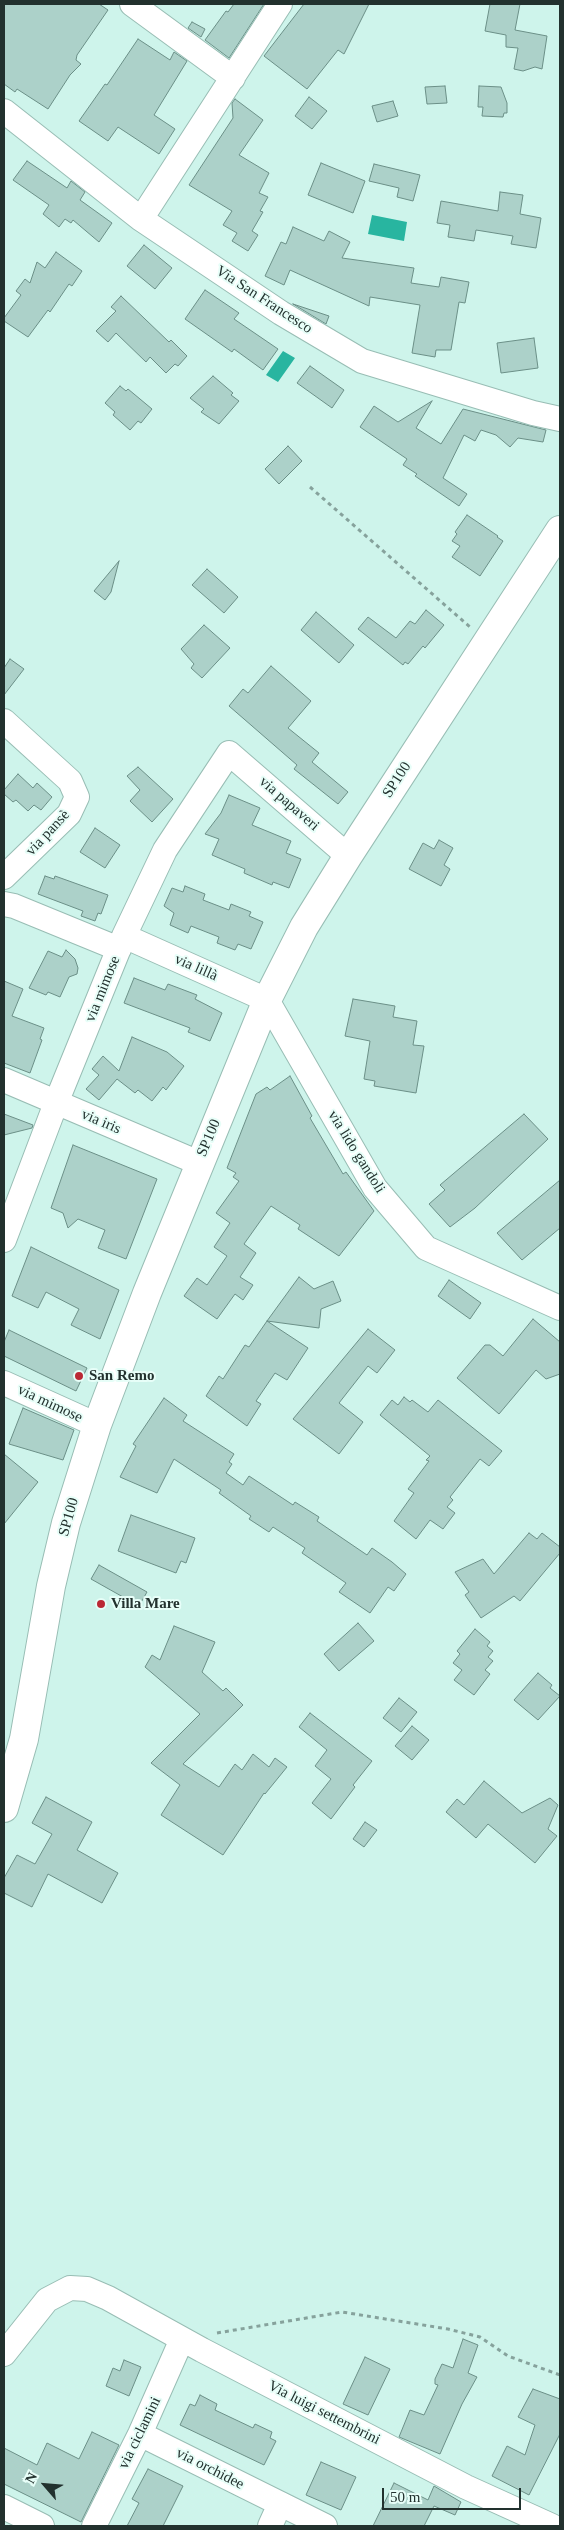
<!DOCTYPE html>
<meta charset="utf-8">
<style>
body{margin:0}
#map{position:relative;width:564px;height:2530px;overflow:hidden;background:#cef4eb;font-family:"Times New Roman",serif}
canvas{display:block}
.frame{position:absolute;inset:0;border:5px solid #22312e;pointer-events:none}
.north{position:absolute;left:20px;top:2460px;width:50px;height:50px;-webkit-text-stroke:4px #e7fef8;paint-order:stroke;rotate:297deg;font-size:14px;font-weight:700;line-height:20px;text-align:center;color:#22312e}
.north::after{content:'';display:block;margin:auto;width:18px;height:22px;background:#22312e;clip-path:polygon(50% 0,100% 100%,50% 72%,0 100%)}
.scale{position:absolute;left:382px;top:2488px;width:139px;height:22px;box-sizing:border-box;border:2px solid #22312e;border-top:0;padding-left:6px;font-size:15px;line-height:18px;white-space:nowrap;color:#22312e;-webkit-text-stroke:4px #e7fef8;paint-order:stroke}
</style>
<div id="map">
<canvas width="564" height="2530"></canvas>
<div class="frame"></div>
<div class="north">N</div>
<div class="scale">50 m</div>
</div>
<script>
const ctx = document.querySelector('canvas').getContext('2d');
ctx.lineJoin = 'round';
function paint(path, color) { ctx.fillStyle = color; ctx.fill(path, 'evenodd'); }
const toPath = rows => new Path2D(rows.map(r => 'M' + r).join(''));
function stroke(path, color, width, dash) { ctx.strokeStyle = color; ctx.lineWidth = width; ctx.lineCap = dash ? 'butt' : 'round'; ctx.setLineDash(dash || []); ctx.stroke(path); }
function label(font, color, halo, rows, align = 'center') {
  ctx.font = font + ' "Times New Roman",serif'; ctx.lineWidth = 4; ctx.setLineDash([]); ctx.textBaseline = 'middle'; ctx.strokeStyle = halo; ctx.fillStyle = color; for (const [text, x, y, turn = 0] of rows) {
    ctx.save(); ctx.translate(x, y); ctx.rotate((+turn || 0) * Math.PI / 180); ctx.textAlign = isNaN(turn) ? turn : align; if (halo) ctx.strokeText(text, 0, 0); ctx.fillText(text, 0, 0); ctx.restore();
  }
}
const water = toPath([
 [372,215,407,222,404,241,368,234],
 [283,351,295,358,278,382,266,375]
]);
const building = toPath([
 [4,4,99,4,108,10,77,55,76,60,81,64,70,75,48,109,17,89,15,92,4,84,4,4],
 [234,4,264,4,229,58,205,40,226,11,228,12,234,4],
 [304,4,369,4,344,54,338,50,307,89,264,56,304,4],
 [490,4,520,4,515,30,547,36,542,69,535,67,523,71,514,69,518,48,506,47,506,35,485,31,490,4],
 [192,22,205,29,201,37,188,28,192,22],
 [138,39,170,60,174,52,187,61,154,115,175,129,159,154,118,127,108,141,79,121,105,84,107,85,138,39],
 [445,86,447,103,427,104,425,87,445,86],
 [479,86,501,87,507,103,507,113,504,113,503,117,482,116,483,107,478,107,479,86],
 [309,97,327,111,312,129,295,116,309,97],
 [235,99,263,120,239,155,269,173,259,193,268,197,260,211,263,212,252,231,258,235,248,251,232,241,237,233,223,225,232,211,189,185,233,118,232,103,235,99],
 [393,101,398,116,377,122,372,106,393,101],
 [27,161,67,188,71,181,85,192,80,200,112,223,99,242,73,220,71,223,65,219,59,227,43,214,49,205,13,180,27,161],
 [321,163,365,181,353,213,308,195,321,163],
 [374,164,420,175,413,201,397,197,399,188,369,181,374,164],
 [500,192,523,195,520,214,541,218,536,248,511,244,513,236,476,230,474,241,448,237,450,225,437,223,441,201,498,211,500,192],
 [293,227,324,241,329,231,350,242,342,258,414,268,411,283,439,287,441,277,469,282,465,303,459,302,451,350,436,350,435,357,412,353,420,305,370,297,369,306,290,270,284,285,265,276,281,242,286,244,293,227],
 [144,245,172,268,155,289,127,266,144,245],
 [56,252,82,271,72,286,69,284,50,312,48,310,28,337,4,321,4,318,21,295,16,291,25,279,30,283,37,262,45,268,56,252],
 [205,290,239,313,234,319,278,349,263,370,234,349,232,352,185,319,205,290],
 [121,296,169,342,171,340,187,356,178,366,175,364,166,373,150,357,146,362,116,333,108,342,96,331,116,311,111,307,121,296],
 [293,304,329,316,326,324,293,304],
 [534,338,538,368,501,373,497,343,534,338],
 [310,366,344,390,332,408,297,383,310,366],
 [213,376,233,393,231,395,239,401,219,424,201,412,204,409,190,398,213,376],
 [120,386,126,391,128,389,152,409,141,423,138,421,130,430,113,415,115,412,105,403,120,386],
 [432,401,416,428,441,444,463,409,546,430,543,442,518,438,510,447,496,435,481,430,475,441,464,435,443,478,467,494,459,506,415,476,417,474,403,465,407,459,360,427,374,406,398,422,432,401],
 [288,446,302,461,279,484,265,469,288,446],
 [467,515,498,536,497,537,503,541,480,576,452,557,460,546,452,541,457,534,455,532,467,515],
 [119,561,111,592,105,600,94,591,119,561],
 [207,569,238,597,224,613,192,585,207,569],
 [426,610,444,625,425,648,423,646,408,664,405,662,403,665,358,629,368,617,396,638,410,621,415,624,426,610],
 [316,612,354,645,339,663,301,630,316,612],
 [204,625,230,648,202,678,191,668,194,664,181,649,204,625],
 [10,659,24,669,4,695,4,668,10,659],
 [271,666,311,701,288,728,319,753,312,762,348,792,338,804,294,769,297,765,229,706,243,689,248,693,271,666],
 [138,767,173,799,152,822,130,801,140,790,127,776,138,767],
 [18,774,33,788,37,783,52,797,41,810,34,805,28,811,16,800,13,802,4,794,4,790,18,774],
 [229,795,260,808,252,825,291,841,286,853,301,859,289,888,273,882,272,885,244,873,245,869,212,855,219,839,205,834,221,813,229,795],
 [95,828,120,845,105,868,80,852,95,828],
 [439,840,453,848,444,865,450,869,441,886,409,869,423,843,434,849,439,840],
 [45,876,54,879,55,876,108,895,101,914,98,913,95,921,81,916,83,911,38,894,45,876],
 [185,886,205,894,203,900,229,910,231,904,251,912,249,916,263,922,251,949,238,944,235,950,217,943,219,937,191,926,188,933,170,925,174,913,164,906,172,888,183,892,185,886],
 [66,950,75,959,78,968,77,974,69,977,60,997,48,992,46,995,29,988,48,951,62,957,66,950],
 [134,978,165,990,168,984,197,995,195,999,222,1013,210,1041,188,1032,190,1028,124,1003,134,978],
 [4,981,23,989,12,1016,44,1028,40,1039,42,1040,30,1073,4,1063,4,981],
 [353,999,395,1006,393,1017,417,1021,413,1045,424,1046,416,1093,374,1086,375,1081,364,1079,370,1041,345,1036,353,999],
 [132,1037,167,1052,184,1066,166,1090,163,1087,152,1101,138,1090,135,1093,117,1079,99,1100,86,1089,99,1075,92,1069,103,1056,119,1071,132,1037],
 [290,1076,312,1116,310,1118,343,1174,346,1172,374,1211,339,1256,298,1229,300,1225,271,1206,244,1244,256,1253,240,1277,253,1285,243,1300,235,1294,217,1319,184,1296,197,1278,207,1285,227,1256,214,1247,230,1223,216,1213,239,1181,233,1177,236,1173,227,1168,256,1094,267,1087,270,1090,290,1076],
 [4,1114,33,1125,32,1128,4,1135,4,1114],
 [524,1114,548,1139,475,1208,450,1227,429,1204,445,1190,440,1185,524,1114],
 [73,1145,157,1179,126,1259,98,1248,105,1230,78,1219,68,1228,63,1213,51,1208,73,1145],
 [560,1180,560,1228,522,1260,497,1233,560,1180],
 [31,1247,119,1290,100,1339,71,1325,79,1309,46,1292,38,1308,12,1296,31,1247],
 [299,1277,314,1289,333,1281,341,1301,321,1309,319,1328,267,1321,299,1277],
 [449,1280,481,1303,470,1319,438,1296,449,1280],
 [533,1319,560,1342,560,1374,546,1379,536,1370,499,1414,457,1378,485,1345,490,1345,503,1356,533,1319],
 [267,1321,308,1348,287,1380,275,1373,256,1401,261,1404,247,1426,206,1396,219,1376,223,1379,245,1345,249,1347,267,1321],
 [368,1329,395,1350,377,1373,368,1366,339,1403,363,1422,339,1454,293,1419,368,1329],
 [9,1330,87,1368,76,1391,4,1356,4,1342,9,1330],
 [404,1397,410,1402,412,1400,428,1412,438,1400,502,1451,489,1466,480,1459,450,1497,453,1500,447,1507,455,1513,443,1529,430,1520,416,1539,394,1521,414,1493,408,1489,429,1461,426,1460,430,1456,380,1415,392,1400,398,1405,404,1397],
 [164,1398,187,1415,183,1421,234,1454,229,1462,232,1464,226,1473,243,1485,249,1476,293,1505,295,1502,319,1517,317,1521,367,1555,372,1548,392,1562,406,1574,394,1591,388,1587,370,1613,339,1592,346,1583,302,1553,305,1548,273,1527,269,1532,249,1519,251,1516,219,1493,221,1490,174,1459,157,1493,120,1477,136,1446,133,1444,164,1398],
 [23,1408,74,1430,63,1460,9,1444,23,1408],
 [4,1454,38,1482,4,1524,4,1454],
 [131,1515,195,1538,186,1563,181,1561,176,1573,118,1551,131,1515],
 [529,1533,537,1539,542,1533,560,1547,560,1553,520,1601,514,1596,481,1618,465,1595,469,1592,455,1572,483,1559,494,1574,529,1533],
 [99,1565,147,1592,139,1606,91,1579,99,1565],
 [358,1623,374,1641,339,1671,324,1654,358,1623],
 [174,1626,215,1642,202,1672,223,1691,226,1688,243,1705,183,1764,219,1787,235,1764,242,1770,253,1754,269,1767,275,1758,287,1767,265,1794,264,1793,223,1855,161,1815,180,1785,151,1763,200,1714,145,1667,152,1655,160,1660,174,1626],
 [475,1629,490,1642,487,1646,493,1651,488,1657,493,1661,485,1670,490,1674,474,1695,454,1680,462,1670,453,1663,460,1654,457,1651,475,1629],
 [538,1673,552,1685,550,1688,560,1696,538,1720,514,1700,538,1673],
 [399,1698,417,1712,401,1732,383,1718,399,1698],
 [310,1713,372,1761,353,1785,355,1787,331,1819,312,1803,331,1779,315,1766,327,1750,299,1727,310,1713],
 [412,1726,429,1740,412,1760,395,1746,412,1726],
 [484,1781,522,1813,550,1798,558,1805,548,1829,557,1836,535,1863,488,1824,476,1838,446,1812,457,1799,464,1805,484,1781],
 [46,1797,92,1822,77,1850,118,1873,102,1903,48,1874,32,1907,4,1893,4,1878,17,1855,35,1864,52,1834,32,1823,46,1797],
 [365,1822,377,1830,364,1847,353,1839,365,1822],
 [463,2339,478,2345,468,2373,477,2377,462,2404,440,2454,399,2437,410,2410,424,2415,438,2385,435,2384,435,2379,442,2364,453,2368,463,2339],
 [365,2357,390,2369,368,2415,343,2404,365,2357],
 [124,2360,141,2367,129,2396,106,2386,113,2368,120,2371,124,2360],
 [533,2389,560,2399,560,2434,529,2495,492,2476,507,2446,525,2455,535,2425,518,2417,533,2389],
 [200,2395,217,2404,215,2410,253,2428,255,2424,272,2432,270,2438,276,2441,264,2465,180,2425,190,2404,195,2406,200,2395],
 [92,2432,119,2445,81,2522,4,2484,4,2448,37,2465,47,2443,79,2459,92,2432],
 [321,2462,356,2477,341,2510,306,2495,321,2462],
 [148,2469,183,2486,163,2526,127,2526,139,2503,132,2499,148,2469],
 [394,2483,428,2500,434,2486,461,2502,455,2515,434,2506,424,2526,373,2526,394,2483]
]);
const path = toPath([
 [310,487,470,627],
 [217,2333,342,2312,448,2329,480,2337,508,2356,560,2375]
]);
const minor = toPath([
 [132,4,233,78],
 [4,111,141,219,281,313,362,361,533,413,560,419],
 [141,219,280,4],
 [4,721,70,781,77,797,69,814,4,877],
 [4,904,14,906,119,949],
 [124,936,267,1000,375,1188,426,1248,560,1308],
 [4,1080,199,1163],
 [4,1240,56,1103,124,936,165,850,229,753,348,856],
 [4,1383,97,1425],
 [4,2354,47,2300,70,2288,87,2289,108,2298,202,2350,466,2487,552,2526],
 [140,2434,325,2526],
 [4,2507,42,2526],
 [94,2526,140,2434,182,2339],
 [270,2526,280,2504]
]);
const major = toPath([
 [4,1808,24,1739,51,1586,66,1523,97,1425,147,1293,267,1000,304,927,348,856,560,530]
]);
const markers = [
 [79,1376,5,"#ba2935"],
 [101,1604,5,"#ba2935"]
];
const streetNames = [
 ["Via San Francesco",264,300,33],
 ["SP100",397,780,-57],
 ["via papaveri",289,804,41],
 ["via pansè",48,833,-47],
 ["via lillà",196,968,24],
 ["via mimose",103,989,-68],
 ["via iris",101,1122,23],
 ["SP100",209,1138,-67],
 ["via lido gandoli",356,1152,58],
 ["via mimose",50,1404,25],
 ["SP100",69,1517,-74],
 ["Via luigi settembrini",324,2413,27],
 ["via ciclamini",140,2433,-64],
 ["via orchidee",210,2469,27]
];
const poiNames = [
 ["San Remo",89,1376],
 ["Villa Mare",111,1604]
];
paint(water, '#28b5a0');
paint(building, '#acd1c9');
stroke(building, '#6b8f87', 1);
stroke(minor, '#98bdb4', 26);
stroke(major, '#98bdb4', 30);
stroke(path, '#86a29c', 3, [4, 4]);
stroke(minor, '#fff', 24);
stroke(major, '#fff', 28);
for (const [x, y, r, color] of markers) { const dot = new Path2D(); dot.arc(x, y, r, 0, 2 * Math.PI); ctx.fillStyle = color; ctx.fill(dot); stroke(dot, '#e7fef8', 2); }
label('15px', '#22312e', '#e7fef8', streetNames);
label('bold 15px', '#22312e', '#e7fef8', poiNames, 'left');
</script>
